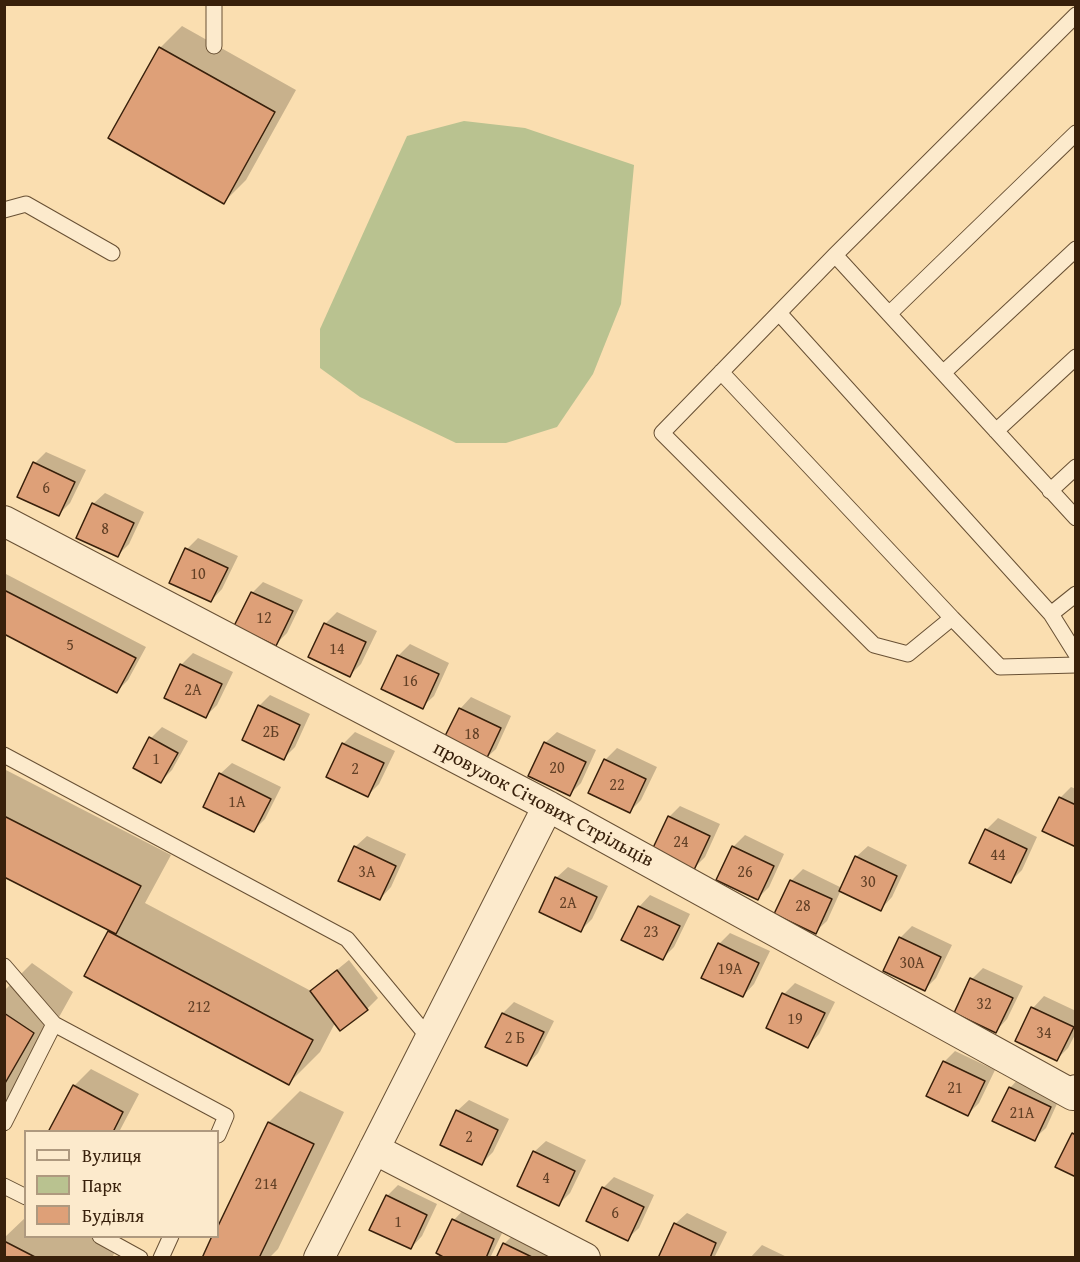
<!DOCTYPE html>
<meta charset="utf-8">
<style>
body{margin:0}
#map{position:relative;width:1080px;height:1262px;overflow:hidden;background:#fadeb0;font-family:"Gentium Book Plus",serif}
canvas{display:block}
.frame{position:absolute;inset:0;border:6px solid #38200b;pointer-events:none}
.legend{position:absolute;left:24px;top:1130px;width:195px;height:108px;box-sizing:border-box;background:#fceacc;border:2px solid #ae997f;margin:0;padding:8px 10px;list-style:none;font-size:18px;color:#38200b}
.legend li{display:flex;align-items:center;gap:12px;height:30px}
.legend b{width:30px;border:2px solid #ae997f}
</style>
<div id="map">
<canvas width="1080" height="1262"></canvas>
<div class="frame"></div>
<ul class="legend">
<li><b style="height:8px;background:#fceacc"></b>Вулиця</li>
<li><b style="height:16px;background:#b9c290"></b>Парк</li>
<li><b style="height:16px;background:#dea078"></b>Будівля</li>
</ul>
</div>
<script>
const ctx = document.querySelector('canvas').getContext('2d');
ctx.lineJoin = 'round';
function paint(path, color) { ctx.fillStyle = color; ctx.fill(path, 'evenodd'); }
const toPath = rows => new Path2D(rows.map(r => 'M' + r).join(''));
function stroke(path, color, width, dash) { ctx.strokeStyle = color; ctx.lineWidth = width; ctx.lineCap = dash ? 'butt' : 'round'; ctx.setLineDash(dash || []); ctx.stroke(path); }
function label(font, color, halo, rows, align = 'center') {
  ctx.font = font + ' "Gentium Book Plus",serif'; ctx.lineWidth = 4.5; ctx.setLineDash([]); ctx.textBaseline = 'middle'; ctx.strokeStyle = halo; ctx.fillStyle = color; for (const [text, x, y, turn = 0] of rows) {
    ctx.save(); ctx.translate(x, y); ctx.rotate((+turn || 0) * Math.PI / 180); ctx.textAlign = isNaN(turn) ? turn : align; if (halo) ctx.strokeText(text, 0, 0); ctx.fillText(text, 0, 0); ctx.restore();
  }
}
const green = toPath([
 [464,121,525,128,634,165,621,304,593,374,557,427,506,443,456,443,360,397,320,368,320,329,407,136]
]);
const shadow = toPath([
 [182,26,296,90,246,180,224,202,160,48],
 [46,452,86,470,70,503,59,514,35,463],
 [105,493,144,512,129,544,117,556,93,504],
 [198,538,238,556,222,589,211,601,187,549],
 [4,573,146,647,128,680,117,691,4,633],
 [263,582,303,600,287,633,276,644,252,593],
 [337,612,377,631,361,664,350,675,310,656,326,623],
 [410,644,449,663,434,696,422,707,398,656],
 [193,653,233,672,217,705,206,716,166,697,181,665],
 [270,695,310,714,295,747,284,758,259,706],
 [471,697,511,716,496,749,484,760,460,709],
 [162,727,188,741,172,770,161,781,151,738],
 [355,732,395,751,379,784,368,795,343,744],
 [557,732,596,750,581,783,570,794,545,743],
 [617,748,657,767,641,800,630,811,590,792,605,760],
 [232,763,281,787,265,819,254,830,220,774],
 [4,769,171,855,145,903,311,991,349,960,378,998,367,1009,340,1029,335,1023,320,1052,289,1083,109,932,112,930,4,875],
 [1071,787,1076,789,1076,845,1060,798],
 [680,806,720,824,705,857,693,869,669,817],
 [998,818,1037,837,1022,870,1011,881,986,830],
 [745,835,784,854,769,887,758,898,733,847],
 [367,836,406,854,391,887,380,899,355,847],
 [868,846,907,865,892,897,881,909,841,890,827,921,815,932,791,881,803,869,842,888,856,857],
 [568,867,608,886,592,919,581,930,556,878],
 [650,895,690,914,674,947,663,958,639,907],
 [912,926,952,945,936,978,925,989,885,970,900,938],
 [730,933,770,951,754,984,743,996,719,944],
 [32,963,73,992,4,1116,4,991],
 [983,968,1023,986,1007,1019,996,1031,972,979],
 [795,983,835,1002,819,1034,808,1046,784,994],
 [1044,996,1076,1011,1076,1033,1068,1048,1057,1059,1017,1040,1033,1008],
 [514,1002,554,1021,538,1053,527,1065,487,1046,503,1013],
 [955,1051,995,1070,979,1103,968,1114,944,1062],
 [91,1069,139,1094,119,1132,50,1132,74,1086],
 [1021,1076,1061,1095,1046,1128,1034,1139,1010,1088],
 [300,1091,344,1112,278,1249,269,1258,204,1258,218,1236,218,1229,269,1122],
 [469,1100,509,1119,493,1152,482,1163,457,1111],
 [546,1141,586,1160,570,1193,559,1204,534,1152],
 [614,1177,654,1195,639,1228,627,1239,603,1188],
 [398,1185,437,1204,422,1236,411,1248,387,1196],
 [465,1208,505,1227,490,1258,448,1258,454,1220],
 [687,1213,727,1232,714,1258,661,1258,675,1224],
 [26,1217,26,1236,116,1236,121,1239,112,1258,4,1258,4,1238],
 [516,1232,552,1258,498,1258,504,1244],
 [762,1245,789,1258,750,1258]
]);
const building = toPath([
 [159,47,275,112,224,204,108,138,159,47],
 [33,462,75,482,59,516,17,497,33,462],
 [92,503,134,523,118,557,76,538,92,503],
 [185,548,228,568,211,602,169,583,185,548],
 [4,590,136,658,117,693,4,634,4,590],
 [251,592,293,611,276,646,234,626,251,592],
 [324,623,366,642,350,677,308,657,324,623],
 [397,655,439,674,423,709,381,689,397,655],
 [180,664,222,684,206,718,164,698,180,664],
 [258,705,300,725,284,760,242,740,258,705],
 [459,708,501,728,485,762,442,742,459,708],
 [149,737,178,753,161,783,133,768,149,737],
 [544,742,586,762,570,796,528,776,544,742],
 [342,743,384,763,368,797,326,777,342,743],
 [604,759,646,779,630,813,588,793,604,759],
 [219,773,271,799,254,832,203,807,219,773],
 [1059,797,1076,805,1076,847,1042,831,1059,797],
 [4,816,141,886,116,934,4,877,4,816],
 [668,816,710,836,694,870,652,850,668,816],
 [985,829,1027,849,1011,883,969,863,985,829],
 [354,846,396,866,380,900,338,881,354,846],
 [732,846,774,866,758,900,716,880,732,846],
 [855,856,897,876,881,911,839,891,855,856],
 [555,877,597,897,581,932,539,912,555,877],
 [790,880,832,899,816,934,774,914,790,880],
 [638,906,680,926,663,960,621,940,638,906],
 [108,931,313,1040,289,1085,84,976,108,931],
 [899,937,941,957,925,991,883,971,899,937],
 [718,943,759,963,743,997,701,978,718,943],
 [337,970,368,1010,340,1031,310,991,337,970],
 [970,978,1013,998,996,1033,954,1013,970,978],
 [782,993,825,1013,808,1048,766,1028,782,993],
 [1031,1007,1074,1027,1057,1061,1015,1041,1031,1007],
 [4,1013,34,1033,4,1085,4,1013],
 [502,1013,544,1032,527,1066,485,1047,502,1013],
 [943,1061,985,1081,968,1116,926,1096,943,1061],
 [73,1085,123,1112,113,1132,48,1132,73,1085],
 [1009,1087,1051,1107,1035,1141,992,1121,1009,1087],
 [456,1110,498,1130,482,1165,440,1145,456,1110],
 [268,1122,314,1144,259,1258,202,1258,212,1236,218,1236,218,1226,268,1122],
 [1072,1133,1076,1135,1076,1177,1055,1167,1072,1133],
 [533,1151,575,1171,559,1206,517,1186,533,1151],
 [602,1187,644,1207,628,1241,586,1221,602,1187],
 [386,1195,427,1215,411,1249,369,1230,386,1195],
 [452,1219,494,1239,486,1258,445,1258,436,1253,452,1219],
 [674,1223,716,1243,710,1258,658,1258,674,1223],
 [4,1241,37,1258,4,1258,4,1241],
 [503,1243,534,1258,496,1258,503,1243]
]);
const service = toPath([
 [1076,15,835,255,662,433,874,645,908,654,952,618,1000,667,1076,665],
 [214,46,214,4],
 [4,210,26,204,112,253],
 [835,255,1076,518],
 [779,313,1051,614,1076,654],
 [889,314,1076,133],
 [721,372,952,618],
 [943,373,1076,249],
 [996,431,1076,357],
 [1050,491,1076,467],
 [1051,614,1076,594],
 [4,755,347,939,429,1038],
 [4,966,54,1024],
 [4,1123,54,1024,226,1116,218,1135],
 [4,1186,26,1197],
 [100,1236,140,1258],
 [161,1258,171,1236]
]);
const minor = toPath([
 [4,521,548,806,1073,1095,1076,1090],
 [374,1149,585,1258],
 [319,1258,548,806]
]);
const numberNames = [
 ["6",46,489],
 ["8",105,530],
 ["10",198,575],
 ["12",264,619],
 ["5",70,646],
 ["14",337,650],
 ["16",410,682],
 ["2А",193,691],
 ["2Б",271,733],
 ["18",472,735],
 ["1",156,760],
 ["20",557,769],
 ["2",355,770],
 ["22",617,786],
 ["1А",237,803],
 ["24",681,843],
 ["44",998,856],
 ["3А",367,873],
 ["26",745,873],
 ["30",868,883],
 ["2А",568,904],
 ["28",803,907],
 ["23",651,933],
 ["30А",912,964],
 ["19А",730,970],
 ["32",984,1005],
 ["212",199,1008],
 ["19",795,1020],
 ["34",1044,1034],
 ["2 Б",515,1039],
 ["21",955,1089],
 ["21А",1022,1114],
 ["2",469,1138],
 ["4",546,1179],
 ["214",266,1185],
 ["6",615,1214],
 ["1",398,1223]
];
const streetNames = [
 ["провулок Січових Стрільців",543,805,28]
];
paint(green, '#b9c290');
paint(shadow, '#0003');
paint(building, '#dea078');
stroke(building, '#38200b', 1.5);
stroke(service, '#685034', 17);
stroke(minor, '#685034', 32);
stroke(service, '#fceacc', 15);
stroke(minor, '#fceacc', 30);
label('16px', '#624026', null, numberNames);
label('20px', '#38200b', '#fceacc', streetNames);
</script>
